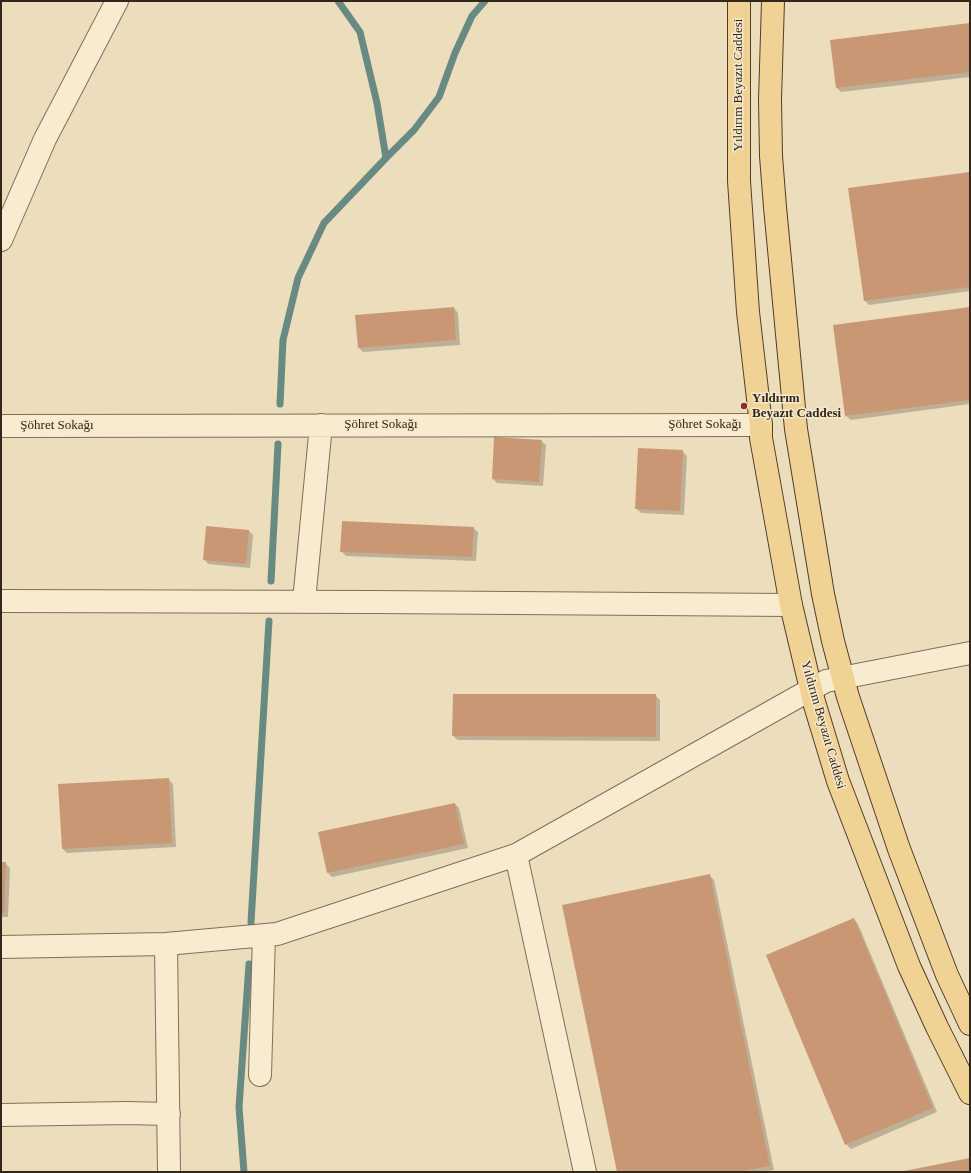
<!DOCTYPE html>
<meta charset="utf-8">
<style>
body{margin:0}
#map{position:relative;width:971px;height:1173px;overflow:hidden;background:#ecdebd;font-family:"Times New Roman",serif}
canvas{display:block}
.frame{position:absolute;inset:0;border:2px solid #33271b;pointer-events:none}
</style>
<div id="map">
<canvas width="971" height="1173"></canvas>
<div class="frame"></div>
</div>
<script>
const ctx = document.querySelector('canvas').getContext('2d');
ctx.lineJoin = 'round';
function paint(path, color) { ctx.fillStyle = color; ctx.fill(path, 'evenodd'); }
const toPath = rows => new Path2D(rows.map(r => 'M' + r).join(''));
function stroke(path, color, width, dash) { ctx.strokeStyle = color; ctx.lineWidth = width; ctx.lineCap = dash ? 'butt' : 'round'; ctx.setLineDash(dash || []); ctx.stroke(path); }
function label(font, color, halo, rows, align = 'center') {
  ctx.font = font + ' "Times New Roman",serif'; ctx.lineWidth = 3; ctx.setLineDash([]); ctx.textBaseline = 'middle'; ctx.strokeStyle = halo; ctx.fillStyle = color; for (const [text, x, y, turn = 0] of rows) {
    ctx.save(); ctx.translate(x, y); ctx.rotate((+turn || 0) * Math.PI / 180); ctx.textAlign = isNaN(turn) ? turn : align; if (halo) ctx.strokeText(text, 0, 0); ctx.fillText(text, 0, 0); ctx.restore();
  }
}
const shadow = toPath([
 [970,24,970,77,841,92,837,88,831,41],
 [970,173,970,291,869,305,865,301],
 [454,308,458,313,460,345,363,352,359,348],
 [970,308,970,404,851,420,846,416,834,326],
 [541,441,546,445,543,486,497,483,493,479],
 [682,451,687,456,684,515,641,513,636,508],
 [473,528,478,532,476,561,346,556,341,551],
 [248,530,253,535,250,568,208,564,204,559],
 [655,695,660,700,660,741,458,740,453,736],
 [168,779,173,784,176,847,67,853,63,849],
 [455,804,459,808,468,848,332,877,328,873],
 [1,863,5,863,10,868,8,917,1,917],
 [709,875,714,880,774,1170,763,1172,618,1172],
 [854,919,858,924,937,1112,851,1149,846,1144]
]);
const stream = toPath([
 [338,1,360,32,377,103,386,158],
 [280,404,283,340,298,278,324,223,386,158,414,130,439,97,455,53,472,16,485,1],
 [271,581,278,444],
 [251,922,269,621],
 [244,1172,239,1107,249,964]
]);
const building = toPath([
 [970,23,970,72,836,88,830,40],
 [970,172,970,287,864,301,848,188],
 [454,307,456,340,358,348,355,315],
 [970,307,970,400,845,416,833,325],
 [494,437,542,440,539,482,492,479],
 [638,448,683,450,680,511,635,509],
 [342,521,474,527,472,557,340,552],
 [206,526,249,530,246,564,203,560],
 [453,694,656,694,656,737,452,736],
 [169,778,172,843,62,849,58,784],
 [455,803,464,844,327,873,318,832],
 [1,862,6,862,4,913,1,913],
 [710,874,770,1166,738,1172,617,1172,562,905],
 [854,918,933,1108,845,1145,766,955],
 [970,1158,970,1172,904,1172,904,1171]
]);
const minor = toPath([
 [1,240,45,139,117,1],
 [1,426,761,425],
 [1,601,374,602,791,605],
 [304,601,321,425],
 [516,855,585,1172],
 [166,944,169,1172],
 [1,947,166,944,277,934,516,855,826,681,970,653],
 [260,1075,264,935],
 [1,1115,127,1113,169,1114]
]);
const major = toPath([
 [739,1,739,181,748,312,761,425,761,438,791,605,814,702,838,781,909,966,937,1027,970,1093],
 [773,1,770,100,771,156,775,207,796,429,823,594,833,641,848,697,899,849,947,975,970,1024]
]);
const markers = [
 [744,406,4,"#90292a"]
];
const streetNames = [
 ["Yıldırım Beyazıt Caddesi",739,85,-90],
 ["Şöhret Sokağı",381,425],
 ["Şöhret Sokağı",705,425],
 ["Şöhret Sokağı",57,426],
 ["Yıldırım Beyazıt Caddesi",823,725,74]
];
const poiNames = [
 ["Yıldırım",752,399],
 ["Beyazıt Caddesi",752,414]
];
paint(shadow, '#0003');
stroke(stream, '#698a82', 7);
paint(building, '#ca9774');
stroke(minor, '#836e57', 24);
stroke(major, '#513d2b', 24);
stroke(minor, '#f7ebd0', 22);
stroke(major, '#f0d394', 22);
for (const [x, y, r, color] of markers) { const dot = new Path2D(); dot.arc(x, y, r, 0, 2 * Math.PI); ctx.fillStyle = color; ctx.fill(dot); stroke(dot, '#f4e8cc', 1.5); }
label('13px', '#33271b', '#f4e8cc', streetNames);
label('bold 13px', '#33271b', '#f4e8cc', poiNames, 'left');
</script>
